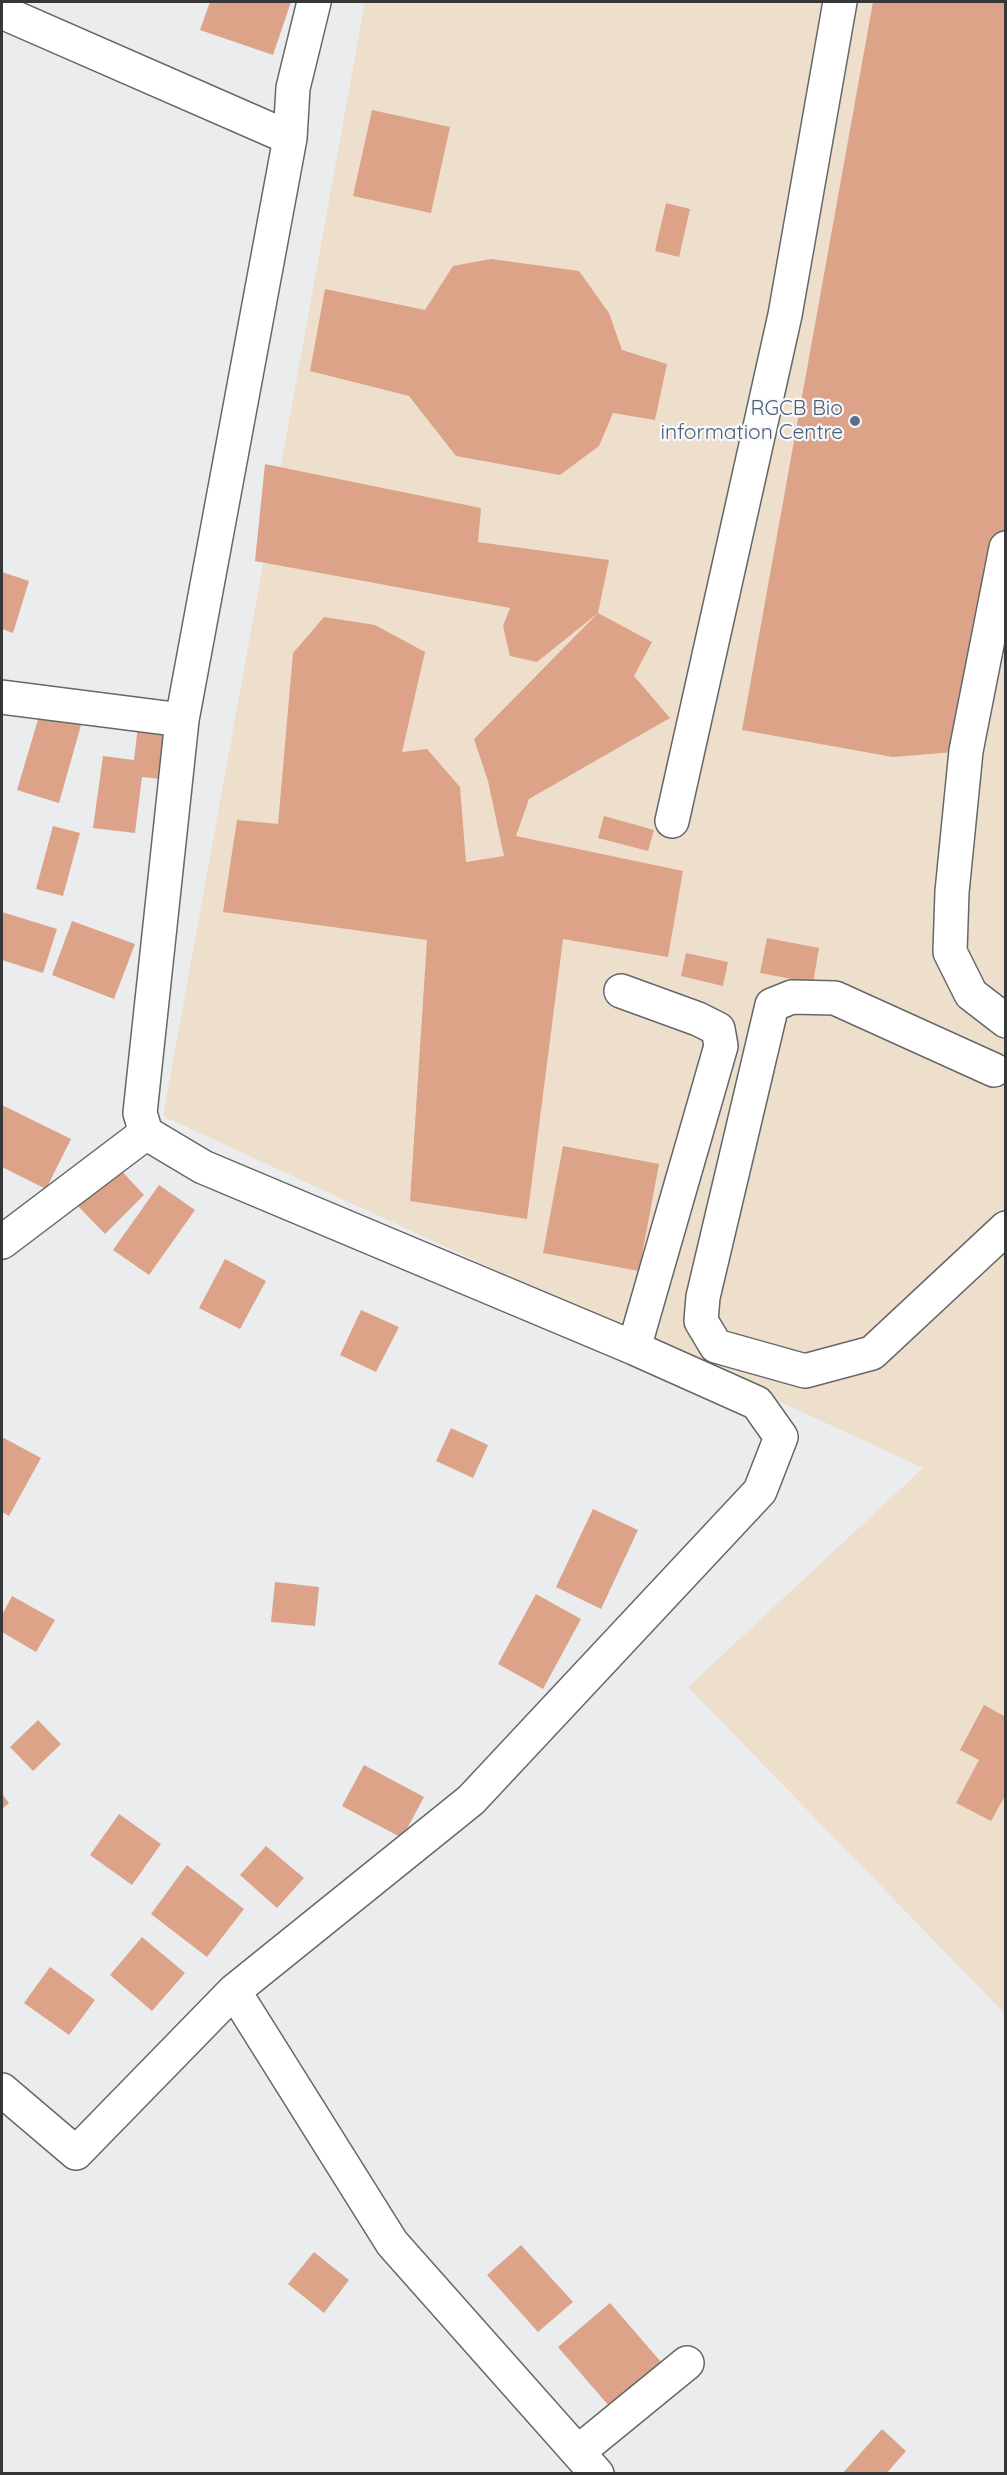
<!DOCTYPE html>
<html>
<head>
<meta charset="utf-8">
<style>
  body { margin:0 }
  #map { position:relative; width:1007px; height:2475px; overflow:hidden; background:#eaecee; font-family:Quicksand,sans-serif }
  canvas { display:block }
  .frame { position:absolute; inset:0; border:3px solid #363738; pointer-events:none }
</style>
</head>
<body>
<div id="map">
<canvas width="1007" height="2475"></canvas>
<div class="frame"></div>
</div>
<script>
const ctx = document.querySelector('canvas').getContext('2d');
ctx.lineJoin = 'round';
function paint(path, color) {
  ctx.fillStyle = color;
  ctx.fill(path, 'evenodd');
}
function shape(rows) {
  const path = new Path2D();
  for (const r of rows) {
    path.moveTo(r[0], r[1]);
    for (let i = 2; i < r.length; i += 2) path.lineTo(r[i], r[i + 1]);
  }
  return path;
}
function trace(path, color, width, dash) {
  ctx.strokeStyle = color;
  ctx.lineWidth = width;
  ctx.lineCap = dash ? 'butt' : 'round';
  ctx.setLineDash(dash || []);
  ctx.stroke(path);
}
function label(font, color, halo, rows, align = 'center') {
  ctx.font = font + ' Quicksand,sans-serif';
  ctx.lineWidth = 4.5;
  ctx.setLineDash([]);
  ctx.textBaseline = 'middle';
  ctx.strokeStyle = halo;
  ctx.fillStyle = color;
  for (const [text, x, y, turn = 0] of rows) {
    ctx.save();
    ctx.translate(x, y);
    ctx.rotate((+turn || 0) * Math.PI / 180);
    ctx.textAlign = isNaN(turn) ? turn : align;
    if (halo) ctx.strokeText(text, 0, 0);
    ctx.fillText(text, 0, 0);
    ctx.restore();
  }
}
const commercial = shape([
  [365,2,1005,2,1005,2014,688,1687,923,1468,163,1116]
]);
const building = shape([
  [210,2,291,2,273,55,200,30],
  [873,2,1006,2,1006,548,966,751,893,757,742,730],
  [372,110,450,127,431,213,353,196],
  [666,203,690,209,679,257,655,251],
  [491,259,579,271,609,313,622,350,667,364,655,420,613,413,599,446,560,475,456,456,409,396,310,371,325,289,425,310,453,266],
  [265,464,481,508,478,542,609,560,598,613,537,662,510,656,503,626,510,608,255,561],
  [2,572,29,581,13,633,2,629],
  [598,613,652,642,634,676,670,718,529,799,516,836,683,871,668,957,563,939,527,1219,410,1201,427,940,223,912,237,820,278,824,293,653,324,617,375,625,425,652,402,752,427,749,460,787,466,862,504,856,488,781,474,739],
  [40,713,81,725,59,803,17,790],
  [138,726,166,730,160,779,142,777,135,833,93,828,103,756,134,760],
  [604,816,654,830,648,851,598,838],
  [53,826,80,833,63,896,36,889],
  [2,912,57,929,43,973,2,960],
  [72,921,135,944,114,999,52,975],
  [767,938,819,948,813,983,760,973],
  [686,953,728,962,723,986,681,976],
  [2,1105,71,1139,46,1189,2,1167],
  [563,1146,659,1164,639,1271,543,1253],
  [117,1166,144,1195,105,1234,77,1205],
  [159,1185,195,1210,149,1275,113,1250],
  [225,1259,266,1281,240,1329,199,1308],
  [361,1310,399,1327,376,1372,340,1355],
  [451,1428,488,1445,473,1478,436,1461],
  [2,1437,41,1458,9,1516,2,1512],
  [593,1509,638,1530,601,1609,556,1587],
  [275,1582,319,1587,315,1626,271,1622],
  [536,1594,581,1619,543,1689,498,1664],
  [12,1596,55,1620,36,1652,2,1632,2,1615],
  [984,1705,1006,1717,1006,1794,991,1821,956,1803,979,1760,960,1750],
  [38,1720,61,1744,33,1771,10,1747],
  [364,1765,424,1797,402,1838,342,1806],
  [2,1794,9,1803,2,1809],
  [119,1814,161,1844,132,1885,90,1855],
  [266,1846,304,1878,277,1908,240,1875],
  [187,1865,244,1909,207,1957,151,1914],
  [142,1937,185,1973,152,2011,110,1975],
  [50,1967,95,2000,69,2035,24,2003],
  [521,2245,573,2302,538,2332,487,2275],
  [314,2252,349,2280,324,2313,288,2284],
  [610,2303,661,2362,609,2406,558,2347],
  [882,2429,906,2451,886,2474,842,2474]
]);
const minor = shape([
  [2,12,290,138],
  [1006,548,966,751,952,892,950,952,971,994,1006,1021],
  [2,697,182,720],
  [672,821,785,315,840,2],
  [621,991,698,1019,718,1029,721,1046,634,1348],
  [994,1070,835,998,792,997,772,1005,703,1297,701,1321,716,1346,805,1371,872,1353,1006,1228],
  [2,1242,146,1133],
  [234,1991,392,2243,597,2474],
  [2,2090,76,2153,234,1991,471,1800,760,1491,781,1437,757,1403,634,1348,203,1167,146,1133,140,1113,182,720,290,138,293,88,314,2],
  [578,2452,687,2363]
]);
const markers = [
  [855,421,6,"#5c6f8a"]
];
const serviceNames = [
  ["RGCB Bio",843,409],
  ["information Centre",843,433]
];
paint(commercial, '#eedfcd');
paint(building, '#dca389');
trace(minor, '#656768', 36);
trace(minor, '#fff', 33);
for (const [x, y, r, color] of markers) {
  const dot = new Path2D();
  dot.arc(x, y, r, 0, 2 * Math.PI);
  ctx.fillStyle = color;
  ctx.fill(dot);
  trace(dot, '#f7f9fb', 2);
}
label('21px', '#4e5e75', '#f7f9fb', serviceNames, 'right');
</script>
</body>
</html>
